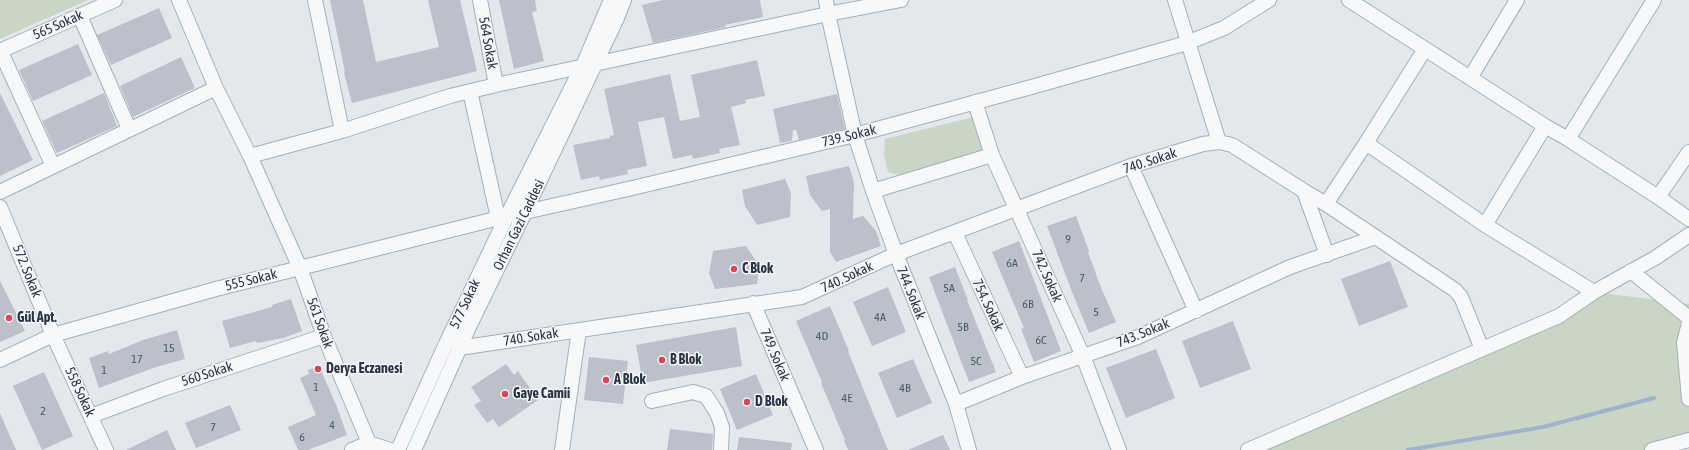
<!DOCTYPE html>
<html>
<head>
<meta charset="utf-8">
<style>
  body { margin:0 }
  canvas { display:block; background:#e4e7ec }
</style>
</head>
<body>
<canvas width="1689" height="450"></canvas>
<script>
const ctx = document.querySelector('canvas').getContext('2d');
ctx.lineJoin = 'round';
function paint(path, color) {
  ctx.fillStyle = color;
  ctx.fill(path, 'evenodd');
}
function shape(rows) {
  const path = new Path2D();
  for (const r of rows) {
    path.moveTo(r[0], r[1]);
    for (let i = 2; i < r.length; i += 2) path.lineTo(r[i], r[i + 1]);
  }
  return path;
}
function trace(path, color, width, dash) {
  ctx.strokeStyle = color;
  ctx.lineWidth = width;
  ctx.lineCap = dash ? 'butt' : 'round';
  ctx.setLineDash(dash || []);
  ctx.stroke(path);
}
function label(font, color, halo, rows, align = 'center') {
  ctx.font = font + ' "Asap Condensed",sans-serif';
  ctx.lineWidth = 3;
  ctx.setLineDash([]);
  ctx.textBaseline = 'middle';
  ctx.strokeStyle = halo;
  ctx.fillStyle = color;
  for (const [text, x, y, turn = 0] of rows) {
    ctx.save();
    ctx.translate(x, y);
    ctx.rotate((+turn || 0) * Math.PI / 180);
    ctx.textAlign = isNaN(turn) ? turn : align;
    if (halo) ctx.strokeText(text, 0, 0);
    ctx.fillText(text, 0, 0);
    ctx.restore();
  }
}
const green = shape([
  [0,0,88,0,0,39],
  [974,117,988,152,901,176,888,172,884,155,885,139],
  [1594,292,1689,304,1689,440,1652,450,1248,450,1559,316]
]);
const stream = shape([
  [1408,450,1543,427,1654,398]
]);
const building = shape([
  [330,0,363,0,376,62,439,47,428,0,460,0,477,71,352,103,344,73,345,72],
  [499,0,535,0,537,11,532,12,544,61,514,69],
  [663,0,760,0,763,17,725,25,726,27,653,43,642,5],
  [159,8,172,38,111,65,97,35],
  [78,44,92,75,33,101,19,70],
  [181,57,195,88,133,117,120,86],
  [757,60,765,96,745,100,746,103,731,107,740,145,719,149,720,153,693,159,692,155,673,159,664,117,638,122,647,166,627,170,628,174,600,180,599,176,581,180,573,145,610,138,610,136,614,135,604,89,670,74,680,121,700,117,691,75],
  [0,93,33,160,0,176],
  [104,93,117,126,57,153,42,121],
  [837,94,845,129,799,140,796,130,793,130,792,141,780,143,773,109],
  [849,166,854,182,853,219,863,216,876,231,881,246,836,262,830,252,830,209,822,211,810,195,806,176],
  [785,179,791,193,790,217,757,225,745,206,742,190],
  [1076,216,1089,251,1088,252,1100,285,1116,322,1089,333,1072,292,1047,226],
  [1019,241,1061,351,1034,362,1021,329,1024,328,992,252],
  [746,246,759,265,757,284,715,289,709,273,713,251],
  [1390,261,1408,307,1359,326,1341,279],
  [955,267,968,300,967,300,996,372,969,382,929,277],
  [0,281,25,331,0,342],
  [888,287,906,332,872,346,853,302],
  [291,299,302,331,283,338,257,343,256,341,230,348,222,321,272,307,272,305],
  [830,306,849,351,848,351,888,450,848,450,844,441,845,440,821,383,822,382,796,321],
  [1233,321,1251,369,1200,388,1182,341],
  [736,327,742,366,643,383,636,345],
  [177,330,185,359,156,367,99,388,89,358,108,351,109,354,143,340],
  [1156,349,1175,398,1126,418,1106,368],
  [589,357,628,361,623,404,584,400],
  [913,359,932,403,897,418,878,373],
  [506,364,514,375,518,371,538,400,499,427,493,419,487,423,474,405,481,401,471,387],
  [319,366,337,407,347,435,308,450,298,450,288,427,316,415,300,378,309,374,308,370],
  [44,372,73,436,42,450,13,386],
  [756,374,773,415,737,430,720,389],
  [230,405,241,430,196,448,185,423],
  [0,413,16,450,0,450],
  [670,429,713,434,712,450,667,450],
  [167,430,176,450,126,450],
  [943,435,950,450,908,450],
  [739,437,792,443,791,450,737,450]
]);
const minor = shape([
  [179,0,216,88,250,156,300,268,324,336,369,443],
  [315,0,342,131],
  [480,0,496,85],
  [826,0,828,14,855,135,873,191,896,254,956,404,969,450],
  [1175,0,1219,142],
  [1349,0,1545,126],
  [80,16,129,129],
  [0,50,53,166],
  [0,51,115,0],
  [1470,78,1517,0],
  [470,91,498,218],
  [975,102,992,155,1083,356,1119,450],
  [1568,139,1658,197,1689,219],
  [1366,143,1425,49],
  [250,156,342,131,450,96,496,85,828,14,901,0],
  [1131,166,1196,311],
  [873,191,992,155],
  [0,192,216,88],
  [1658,197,1689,152],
  [1326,204,1455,290,1461,297,1482,349],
  [0,207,53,335,106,450],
  [1485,225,1545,126,1568,139,1654,0],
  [955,233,1022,377],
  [1327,255,1304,191,1326,204,1366,143,1485,225,1594,292],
  [1631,271,1689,318],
  [753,303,816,450],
  [1689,323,1684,343,1689,399],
  [459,348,802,297,896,254,1131,166,1203,144,1219,142,1232,145,1304,191],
  [0,360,53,335,216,289,507,216,628,189,855,135,1035,86,1187,43,1224,28,1269,0],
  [652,401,693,392,706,396,717,413,722,427,721,450],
  [956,404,1022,377,1138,337,1290,267,1376,237],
  [91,416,163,389,324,336],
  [352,450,369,443,390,450],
  [398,450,444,348,505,220,584,63,611,0],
  [414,450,469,327,524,214,617,18,624,0],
  [562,450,579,330],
  [1248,450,1559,316,1594,292,1655,258,1689,235],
  [1652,450,1689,440]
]);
const markers = [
  [734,269,4,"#d1495b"],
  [9,318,4,"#d1495b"],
  [662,360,4,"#d1495b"],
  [318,369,4,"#d1495b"],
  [606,380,4,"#d1495b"],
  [505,394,4,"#d1495b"],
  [747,402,4,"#d1495b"]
];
const numberNames = [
  ["9",1068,239],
  ["6A",1012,263],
  ["7",1082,278],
  ["5A",949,288],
  ["6B",1028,304],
  ["5",1096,312],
  ["4A",880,317],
  ["5B",963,327],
  ["4D",822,336],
  ["6C",1041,340],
  ["15",169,348],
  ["17",137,359],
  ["5C",976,361],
  ["1",104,370],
  ["1",316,387],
  ["4B",905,388],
  ["4E",847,398],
  ["2",43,411],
  ["4",332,425],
  ["7",213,427],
  ["6",302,437]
];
const streetNames = [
  ["565 Sokak",58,25,-24],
  ["564 Sokak",488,43,80],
  ["739. Sokak",849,136,-14],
  ["740. Sokak",1150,161,-18],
  ["Orhan Gazi Caddesi",519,225,-64],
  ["572. Sokak",27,271,68],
  ["742. Sokak",1047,276,66],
  ["740. Sokak",847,277,-25],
  ["555 Sokak",251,280,-14],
  ["744. Sokak",911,293,68],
  ["577 Sokak",465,304,-65],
  ["754. Sokak",988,305,65],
  ["561 Sokak",320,323,70],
  ["743. Sokak",1143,333,-22],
  ["740. Sokak",531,337,-9],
  ["749. Sokak",775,355,67],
  ["560 Sokak",207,374,-18],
  ["558 Sokak",80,392,65]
];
const poiNames = [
  ["C Blok",742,269],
  ["Gül Apt.",17,318],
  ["B Blok",670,360],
  ["Derya Eczanesi",326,369],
  ["A Blok",614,380],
  ["Gaye Camii",513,394],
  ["D Blok",755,402]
];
paint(green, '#c9d6c5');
trace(stream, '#9fb4cc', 4);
paint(building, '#bbc0ca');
trace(minor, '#a9aeb7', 16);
trace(minor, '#f7f8fa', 14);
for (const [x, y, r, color] of markers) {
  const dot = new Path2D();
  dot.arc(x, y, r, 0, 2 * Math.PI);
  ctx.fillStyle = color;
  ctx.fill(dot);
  trace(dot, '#f4f6f9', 1.5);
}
label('12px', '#4f5766', null, numberNames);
label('14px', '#2b3445', '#f4f6f9', streetNames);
label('bold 14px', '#2b3445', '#f4f6f9', poiNames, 'left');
</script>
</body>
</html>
